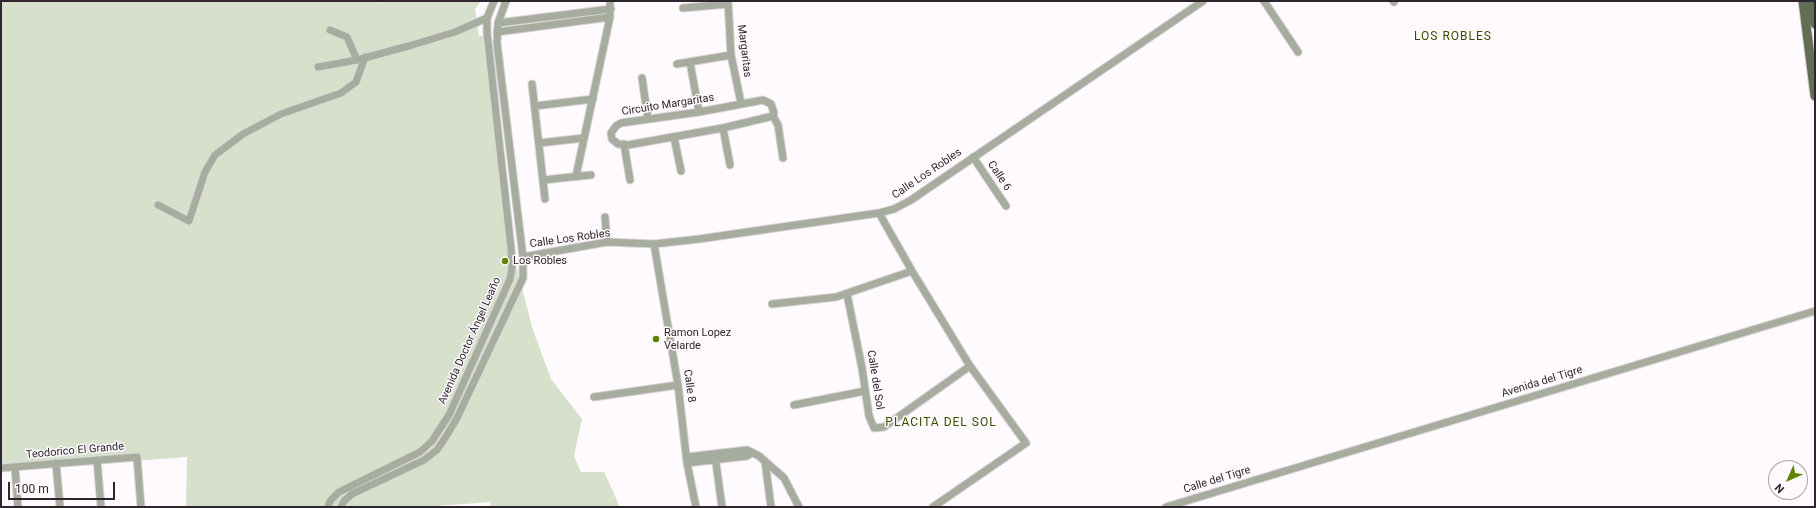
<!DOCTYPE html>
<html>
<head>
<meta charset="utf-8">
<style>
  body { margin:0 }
  #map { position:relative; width:1816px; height:508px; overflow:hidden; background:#fefafe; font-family:Roboto,sans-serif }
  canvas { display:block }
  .frame { position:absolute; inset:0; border:2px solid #2e262d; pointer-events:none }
  .north { position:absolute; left:1768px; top:460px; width:40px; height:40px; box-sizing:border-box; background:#fefafe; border:1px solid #aba5aa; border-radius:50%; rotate:225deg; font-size:11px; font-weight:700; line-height:16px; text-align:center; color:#2e262d }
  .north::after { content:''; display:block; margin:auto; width:14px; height:18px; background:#618400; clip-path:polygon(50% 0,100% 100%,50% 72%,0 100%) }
  .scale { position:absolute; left:8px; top:482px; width:107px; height:18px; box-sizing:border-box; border:2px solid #2e262d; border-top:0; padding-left:5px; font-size:12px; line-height:14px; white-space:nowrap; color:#2e262d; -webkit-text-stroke:3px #fefafe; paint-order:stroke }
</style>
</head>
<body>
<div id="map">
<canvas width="1816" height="508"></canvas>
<div class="frame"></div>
<div class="north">N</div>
<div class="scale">100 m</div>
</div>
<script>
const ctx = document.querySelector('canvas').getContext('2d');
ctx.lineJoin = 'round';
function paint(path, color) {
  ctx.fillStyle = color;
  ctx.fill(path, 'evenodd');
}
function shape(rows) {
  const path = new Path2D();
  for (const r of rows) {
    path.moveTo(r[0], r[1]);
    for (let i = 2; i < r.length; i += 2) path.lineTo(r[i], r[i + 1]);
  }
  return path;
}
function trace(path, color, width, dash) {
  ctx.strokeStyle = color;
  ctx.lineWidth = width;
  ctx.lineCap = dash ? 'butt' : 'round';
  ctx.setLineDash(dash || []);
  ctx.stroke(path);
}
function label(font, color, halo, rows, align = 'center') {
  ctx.font = font + ' Roboto,sans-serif';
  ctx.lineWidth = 3;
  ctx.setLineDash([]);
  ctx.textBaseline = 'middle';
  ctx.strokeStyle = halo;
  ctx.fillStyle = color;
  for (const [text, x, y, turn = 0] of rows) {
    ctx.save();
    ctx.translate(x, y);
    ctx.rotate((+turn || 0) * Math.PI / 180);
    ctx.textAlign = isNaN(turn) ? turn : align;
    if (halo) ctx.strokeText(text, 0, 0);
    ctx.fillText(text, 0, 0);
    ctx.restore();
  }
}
const green = shape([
  [1,1,383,1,380,3,385,1,481,1,475,9,479,36,483,36,495,137,513,254,533,330,551,379,582,419,574,456,581,472,604,472,620,507,491,507,490,502,424,507,186,507,187,457,1,471]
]);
const minor = shape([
  [728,1,731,55,741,103],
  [1264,1,1298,52],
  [1393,1,1394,2],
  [683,8,728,4],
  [498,23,611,9],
  [330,30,347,37,357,60],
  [497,32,610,17],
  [690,62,699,112],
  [677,64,731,55],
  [318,67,357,60,412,45,455,32,487,18],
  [642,78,648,119],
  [532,84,545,199],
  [535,106,593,99],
  [773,116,723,128,628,145,618,144,612,139,611,133,616,126,621,123,699,112,763,100,771,104,774,113,773,116,778,125,783,158],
  [723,128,730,165],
  [674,137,681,171],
  [539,143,584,138],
  [624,144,630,180],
  [973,157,1006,206],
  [576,176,610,17,610,1],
  [543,180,591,175],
  [158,205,189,221,205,172,215,155,243,134,281,114,341,93,356,82,365,57],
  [879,213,912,271,970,366,1026,443,933,507],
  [605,217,607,242],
  [654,244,678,385,687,463,696,507],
  [523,257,607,242,654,244,699,239,879,213,894,209,911,200,1203,1],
  [847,294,862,368,869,416,874,428,884,427,970,366],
  [772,304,836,297,912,271],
  [594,397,678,385],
  [794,405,865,391],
  [715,456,722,507],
  [687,457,747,450,759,456,784,478,799,507],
  [97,460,101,507],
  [765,461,771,507],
  [56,463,60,507],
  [687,463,747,456,752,453],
  [15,467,18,507],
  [1,468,137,457,141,507],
  [328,507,330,501,339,492,420,452,432,441,449,415,510,279,512,267,511,248,487,33,487,18,494,1],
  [341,507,344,501,352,494,424,460,437,450,447,435,457,418,523,278,523,257,497,43,498,23,506,1],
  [1166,507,1815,311]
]);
const major = shape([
  [1803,1,1815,96],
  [1812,1,1815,24]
]);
const markers = [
  [505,261,4,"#618400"],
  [656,339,4,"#618400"]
];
const streetNames = [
  ["Margaritas",744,51,83],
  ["Circuito Margaritas",668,105,-9],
  ["Calle Los Robles",927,174,-34],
  ["Calle 6",999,176,56],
  ["Calle Los Robles",570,239,-8],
  ["Avenida Doctor Ángel Leaño",470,341,-66],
  ["Calle del Sol",875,380,81],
  ["Avenida del Tigre",1542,382,-17],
  ["Calle 8",689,386,82],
  ["Teodorico El Grande",75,451,-5],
  ["Calle del Tigre",1217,480,-17]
];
const poiNames = [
  ["Los Robles",513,261],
  ["Ramon Lopez",664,333],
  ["Velarde",664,346]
];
const neighbourhoodNames = [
  ["LOS ROBLES",1453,37],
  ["PLACITA DEL SOL",941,423]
];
paint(green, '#d7e0cb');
trace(minor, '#d9d4d8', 9);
trace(major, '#d9d4d8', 11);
trace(minor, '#a7ad9e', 7);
trace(major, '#626d53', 9);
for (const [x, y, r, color] of markers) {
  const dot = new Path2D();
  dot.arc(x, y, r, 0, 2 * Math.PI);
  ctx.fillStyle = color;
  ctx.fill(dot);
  trace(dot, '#fefafe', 1.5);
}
label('11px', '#2e262d', '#fefafe', streetNames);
label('11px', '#2e262d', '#fefafe', poiNames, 'left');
ctx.letterSpacing = '1px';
label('12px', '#384e00', '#fefafe', neighbourhoodNames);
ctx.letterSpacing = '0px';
</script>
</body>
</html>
